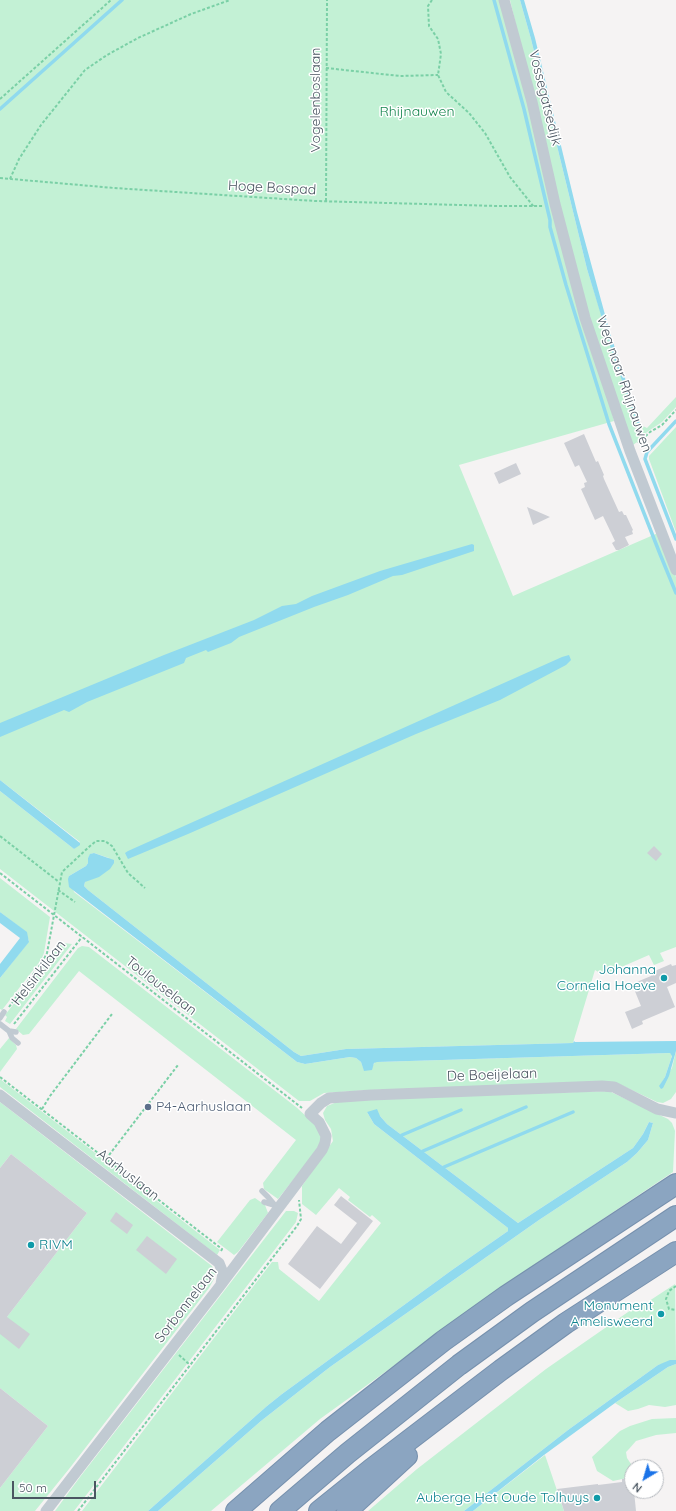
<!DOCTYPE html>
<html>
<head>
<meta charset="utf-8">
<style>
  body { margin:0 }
  #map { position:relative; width:676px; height:1511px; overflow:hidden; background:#f5f3f3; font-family:Quicksand,sans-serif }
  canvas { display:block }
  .north { position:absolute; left:624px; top:1459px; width:40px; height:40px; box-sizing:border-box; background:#fff; border:1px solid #b7bbc0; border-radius:50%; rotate:218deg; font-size:11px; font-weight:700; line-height:16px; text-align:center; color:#4a5661 }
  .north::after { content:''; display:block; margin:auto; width:14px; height:18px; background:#1a73e8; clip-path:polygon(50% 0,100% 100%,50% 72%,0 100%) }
  .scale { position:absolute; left:12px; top:1481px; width:84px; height:18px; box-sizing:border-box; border:2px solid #4a5661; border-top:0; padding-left:5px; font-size:12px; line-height:14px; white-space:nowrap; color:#4a5661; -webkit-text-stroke:3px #fff; paint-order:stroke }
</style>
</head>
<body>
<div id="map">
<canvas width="676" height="1511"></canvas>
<div class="north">N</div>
<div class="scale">50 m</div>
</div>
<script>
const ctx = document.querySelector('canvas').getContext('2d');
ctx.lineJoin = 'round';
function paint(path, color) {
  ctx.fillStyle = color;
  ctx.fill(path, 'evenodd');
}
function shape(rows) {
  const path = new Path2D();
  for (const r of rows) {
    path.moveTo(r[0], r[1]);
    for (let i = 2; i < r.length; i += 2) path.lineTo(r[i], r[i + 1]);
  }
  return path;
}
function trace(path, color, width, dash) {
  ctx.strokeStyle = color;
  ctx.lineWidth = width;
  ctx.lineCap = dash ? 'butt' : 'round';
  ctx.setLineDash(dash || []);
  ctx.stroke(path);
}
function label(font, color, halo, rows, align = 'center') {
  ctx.font = font + ' Quicksand,sans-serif';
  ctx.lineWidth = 3;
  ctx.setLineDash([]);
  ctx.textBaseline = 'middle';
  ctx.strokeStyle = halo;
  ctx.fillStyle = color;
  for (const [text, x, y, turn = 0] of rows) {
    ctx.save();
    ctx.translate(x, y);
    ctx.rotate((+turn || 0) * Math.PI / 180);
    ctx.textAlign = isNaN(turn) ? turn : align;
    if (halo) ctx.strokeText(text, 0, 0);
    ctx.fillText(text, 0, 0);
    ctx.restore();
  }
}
const green = shape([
  [0,0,503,0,614,421,459,465,513,596,658,533,676,577,676,947,660,953,664,961,654,965,649,955,603,975,595,970,573,1043,346,1049,301,1056,294,1052,88,890,84,886,85,882,109,858,94,853,91,854,88,858,88,863,86,866,69,876,74,892,297,1062,305,1064,350,1057,356,1058,361,1062,364,1070,372,1067,375,1062,377,1062,670,1053,672,1055,670,1062,665,1077,659,1087,672,1068,676,1051,676,1092,671,1099,663,1103,657,1102,617,1083,370,1090,324,1093,310,1101,299,1101,0,869,0,791,74,849,80,842,0,780],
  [510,0,520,0,531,39,587,269,602,317,637,423,647,428,676,397,676,407,662,422,647,432,640,440,633,445,603,368,548,161],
  [676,427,676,532,649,459,649,456],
  [0,878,50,917,44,953,41,960,2,1010,0,1009,0,978,29,941,26,932,0,912],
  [63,943,72,944,10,1024,5,1021,7,1017,5,1015,44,965,54,949,58,945],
  [82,946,89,947,296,1107,318,1127,322,1141,309,1160,278,1199,264,1189,263,1183,296,1140,79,971,29,1034,23,1035,16,1029,78,948],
  [9,1038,16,1045,17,1049,0,1072,0,1049],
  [0,1079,220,1250,217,1255,0,1087],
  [609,1091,668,1119,672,1123,675,1131,673,1172,567,1243,399,1362,320,1419,211,1511,158,1511,261,1421,330,1367,539,1220,627,1162,637,1153,648,1140,653,1123,649,1122,643,1134,633,1148,518,1223,387,1124,380,1116,367,1112,374,1124,508,1228,508,1231,452,1270,282,1394,267,1406,148,1511,82,1511,272,1262,278,1262,279,1269,319,1301,381,1223,372,1215,370,1217,348,1200,350,1197,339,1188,316,1215,302,1204,302,1186,333,1141,331,1129,325,1120,323,1113,327,1106,337,1102,356,1099],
  [0,1102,212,1266,215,1272,214,1279,209,1288,69,1469,35,1511,0,1511,0,1488,48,1426,0,1388,0,1326,87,1213,11,1154,0,1168],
  [255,1198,265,1205,268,1213,238,1252,234,1255,217,1242,250,1200],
  [286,1211,294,1211,298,1213,296,1222,74,1511,55,1511,80,1477],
  [675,1284,676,1360,658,1365,568,1430,464,1511,368,1511,417,1469,546,1369,641,1303,643,1305],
  [676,1364,676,1405,665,1407,649,1405,638,1409,628,1411,615,1403,668,1367],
  [676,1418,676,1433,656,1435,636,1441,629,1449,626,1452,627,1458,633,1467,632,1467,632,1474,627,1478,613,1481,597,1471,592,1457,620,1431,630,1426,652,1419],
  [545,1455,564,1511,473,1511]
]);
const water = shape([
  [520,0,524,0,535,38,577,212,610,333,640,423,637,423,613,355,587,269,531,39],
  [472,544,474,545,474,551,402,575,393,576,348,595,314,607,239,637,231,643,208,652,206,650,186,658,184,663,87,702,69,712,64,710,0,737,0,723,164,655,254,620,282,606,296,604,312,596,380,571],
  [569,655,571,660,566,665,500,700,416,734,188,834,128,859,125,853,128,851,562,657],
  [0,780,80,843,80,845,74,849,0,791],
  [94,853,114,860,114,863,110,869,99,877,85,882,84,886,88,890,294,1052,301,1056,346,1049,573,1043,574,1041,575,1042,676,1041,676,1051,669,1076,663,1088,661,1089,659,1086,665,1077,672,1056,670,1053,377,1062,374,1063,372,1070,364,1071,361,1062,356,1058,350,1057,305,1064,297,1062,69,887,68,879,69,876,86,866,88,863,88,858,90,854],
  [0,912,27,932,29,942,0,978,0,964,20,938,0,923],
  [377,1109,380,1116,387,1124,518,1223,633,1148,643,1134,649,1122,653,1123,648,1140,637,1153,627,1162,539,1220,330,1367,261,1421,158,1511,148,1511,267,1406,282,1394,452,1270,508,1231,508,1228,374,1124,367,1112],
  [670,1360,676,1360,676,1364,668,1367,615,1403,544,1455,473,1511,464,1511,568,1430,658,1365]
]);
const stream = shape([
  [494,0,524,109,550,220,550,227,566,285,609,424,660,554,676,593],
  [0,109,122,0],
  [676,421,647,452,645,459,676,539],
  [402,1135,461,1110],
  [423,1151,526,1107],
  [444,1167,573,1112]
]);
const building = shape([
  [584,434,596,462,598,461,604,475,603,476,604,479,619,512,622,511,624,515,626,515,633,530,632,531,633,534,625,537,629,545,619,550,616,550,612,543,615,541,603,516,595,520,581,489,585,487,584,483,587,482,579,465,575,467,564,443],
  [516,463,521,474,499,484,494,473],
  [527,507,550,517,533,525],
  [654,846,662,854,656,861,647,853],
  [671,964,672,966,676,965,676,983,667,987,675,1007,642,1021,643,1024,632,1029,625,1012,641,1006,632,984,651,976,650,973],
  [11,1154,87,1213,7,1317,30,1334,19,1349,0,1334,0,1168],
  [341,1196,373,1221,320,1289,288,1264,317,1226,341,1244,357,1223,334,1205],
  [116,1212,133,1225,127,1234,110,1221],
  [147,1236,177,1259,166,1274,136,1250],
  [0,1388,48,1426,0,1488],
  [632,1478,632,1491,634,1491,636,1511,564,1511,557,1489,598,1484,598,1485,622,1482,622,1479]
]);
const path = shape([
  [432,0,428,6,429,26,438,39,441,54,438,75,446,92,469,113,485,133,510,177,534,207],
  [326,68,400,76,438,75],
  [0,99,111,0],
  [0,178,114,188,315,201,497,206,544,206],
  [10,179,19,159,41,125,85,70,107,55,138,38,191,14,230,0],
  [326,201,327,0],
  [638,443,650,432,662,425,676,410],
  [0,836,59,882],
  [0,873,302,1108],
  [58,890,75,902],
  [9,1007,43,961,47,953,62,872,90,846,96,841,105,841,112,846,128,873,145,888],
  [14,1024,82,937],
  [0,1077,222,1249,221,1251],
  [42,1109,50,1096,112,1014],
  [106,1159,178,1065],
  [676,1286,669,1291,666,1299,669,1309,676,1310],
  [179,1355,190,1365],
  [78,1511,297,1226,301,1219,299,1200]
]);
const lane = shape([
  [0,1018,4,1012],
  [0,1024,9,1031,16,1032],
  [9,1031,12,1038,18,1043],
  [262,1191,268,1197,278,1209],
  [264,1202,274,1205]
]);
const street = shape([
  [504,0,532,102,555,204,585,318,630,451,676,570],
  [0,1095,219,1263,223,1273,221,1284],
  [46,1511,220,1286,322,1150,325,1143,326,1136,319,1122,310,1114,321,1103,329,1098,371,1095,602,1086,614,1087,657,1109,676,1113]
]);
const highway = shape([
  [236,1511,328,1431,443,1341,506,1296,676,1184],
  [280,1511,348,1453,459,1365,532,1312,676,1216],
  [319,1511,370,1470,501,1370,566,1323,676,1252],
  [347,1511,407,1456]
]);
const markers = [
  [664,978,4,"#0f9aa8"],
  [148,1107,4,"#5c6f8a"],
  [31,1245,4,"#0f9aa8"],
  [661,1314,4,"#0f9aa8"],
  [597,1498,4,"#0f9aa8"]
];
const streetNames = [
  ["Vossegatsedijk",545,98,76],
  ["Vogelenboslaan",316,100,-90],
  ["Hoge Bospad",272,188,3],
  ["Weg naar Rhijnauwen",624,384,71],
  ["Helsinkilaan",39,973,-52],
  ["Toulouselaan",161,986,38],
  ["De Boeijelaan",492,1075,-2],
  ["Aarhuslaan",128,1175,38],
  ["Sorbonnelaan",186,1305,-52]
];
const parkNames = [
  ["Rhijnauwen",417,112]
];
const cultureNames = [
  ["Johanna",656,970],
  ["Cornelia Hoeve",656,986],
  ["RIVM",39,1245,"left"],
  ["Monument",653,1306],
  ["Amelisweerd",653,1322],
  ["Auberge Het Oude Tolhuys",589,1498]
];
const serviceNames = [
  ["P4-Aarhuslaan",156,1107]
];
paint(green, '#c3f1d5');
paint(water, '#90daee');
trace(stream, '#90daee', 3.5);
paint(building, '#cdcfd5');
trace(highway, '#7690ad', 22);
trace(path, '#7ad0a6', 2, [3, 2]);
trace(lane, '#c1cad2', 5.5);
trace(street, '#c1cad2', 11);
trace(highway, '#8ba5c1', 20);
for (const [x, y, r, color] of markers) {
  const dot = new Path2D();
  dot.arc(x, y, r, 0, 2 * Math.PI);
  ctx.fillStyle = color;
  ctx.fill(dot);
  trace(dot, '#fff', 1.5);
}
label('14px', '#4a5661', '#fff', streetNames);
label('14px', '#17864f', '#fff', parkNames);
label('14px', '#0d838f', '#fff', cultureNames, 'right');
label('14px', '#4e5e75', '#fff', serviceNames, 'left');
</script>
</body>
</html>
